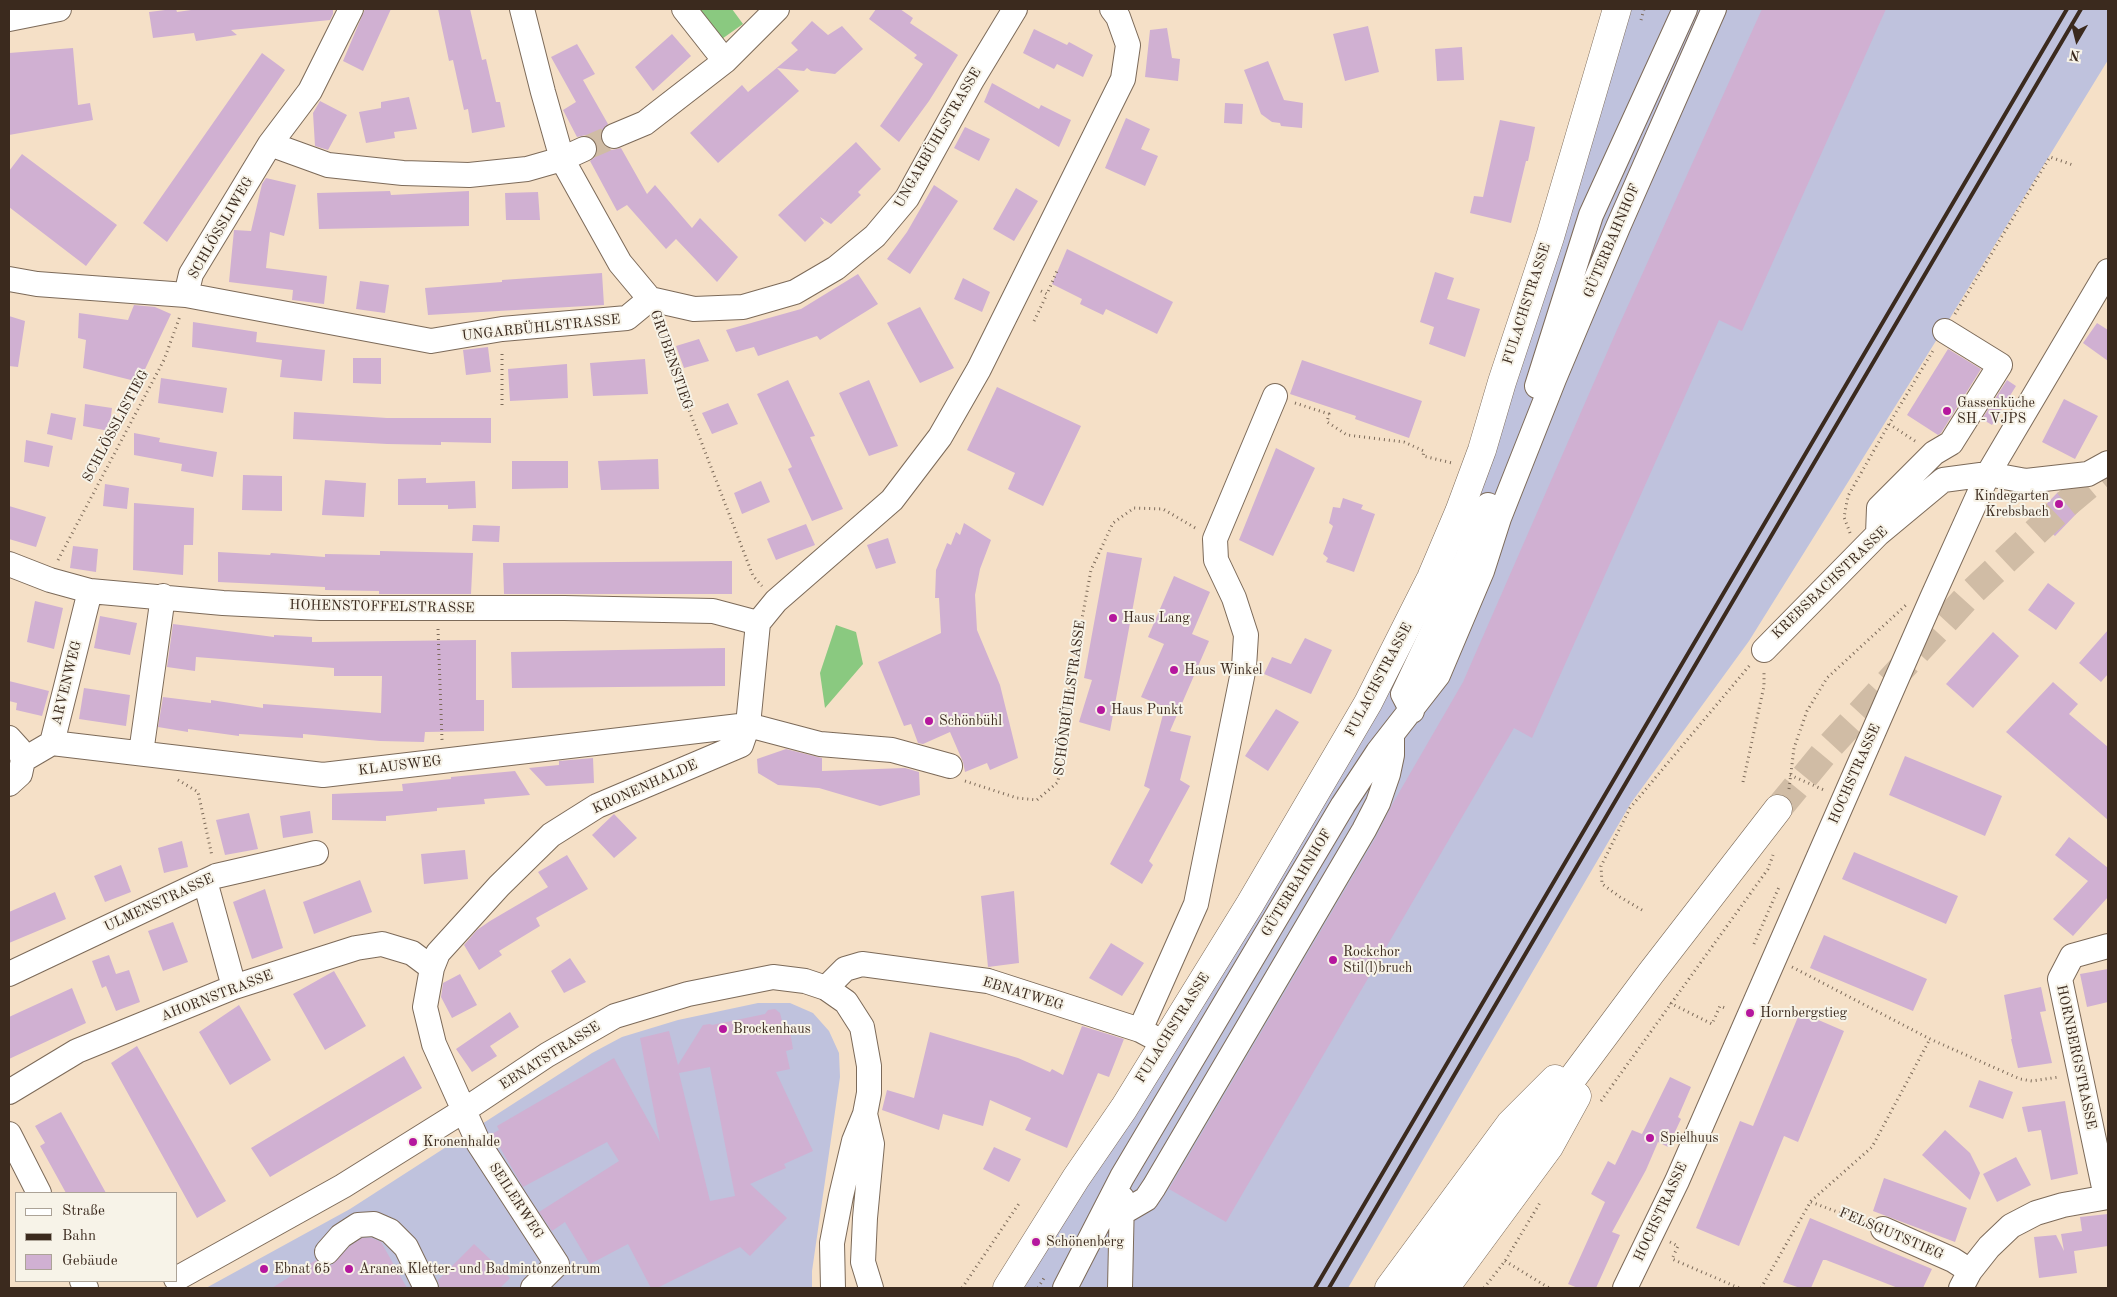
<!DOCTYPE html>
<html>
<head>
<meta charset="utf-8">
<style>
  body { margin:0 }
  #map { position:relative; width:2117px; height:1297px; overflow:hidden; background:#f5e0c7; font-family:"Old Standard TT",serif }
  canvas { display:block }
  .frame { position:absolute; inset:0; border:10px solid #3b2a1e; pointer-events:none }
  .legend { position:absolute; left:15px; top:1192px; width:162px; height:90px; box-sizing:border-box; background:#f7f3e8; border:1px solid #aca397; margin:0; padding:6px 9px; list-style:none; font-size:15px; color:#3b2a1e }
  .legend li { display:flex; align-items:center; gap:10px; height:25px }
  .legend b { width:25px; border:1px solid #aca397 }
  .north { position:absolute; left:2052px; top:15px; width:50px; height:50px; -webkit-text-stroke:4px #f7f3e8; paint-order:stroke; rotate:188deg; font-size:14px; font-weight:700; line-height:20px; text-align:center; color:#3b2a1e }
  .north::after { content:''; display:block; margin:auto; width:18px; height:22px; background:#3b2a1e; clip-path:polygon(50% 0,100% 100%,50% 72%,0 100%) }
</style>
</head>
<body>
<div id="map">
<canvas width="2117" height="1297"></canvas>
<div class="frame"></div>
<ul class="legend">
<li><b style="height:6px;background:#fff"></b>Straße</li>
<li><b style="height:6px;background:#3b2a1e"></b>Bahn</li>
<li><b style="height:14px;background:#d0b0d2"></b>Gebäude</li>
</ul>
<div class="north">N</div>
</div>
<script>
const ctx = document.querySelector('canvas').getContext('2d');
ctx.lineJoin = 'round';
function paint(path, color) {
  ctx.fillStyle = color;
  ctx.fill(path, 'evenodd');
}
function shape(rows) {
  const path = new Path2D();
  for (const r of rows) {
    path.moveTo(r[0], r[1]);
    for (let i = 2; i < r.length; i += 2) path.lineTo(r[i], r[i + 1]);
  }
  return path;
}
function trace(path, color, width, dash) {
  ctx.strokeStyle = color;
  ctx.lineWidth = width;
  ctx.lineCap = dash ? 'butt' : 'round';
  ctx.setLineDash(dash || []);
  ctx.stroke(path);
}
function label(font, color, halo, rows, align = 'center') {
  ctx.font = font + ' "Old Standard TT",serif';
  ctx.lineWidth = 4;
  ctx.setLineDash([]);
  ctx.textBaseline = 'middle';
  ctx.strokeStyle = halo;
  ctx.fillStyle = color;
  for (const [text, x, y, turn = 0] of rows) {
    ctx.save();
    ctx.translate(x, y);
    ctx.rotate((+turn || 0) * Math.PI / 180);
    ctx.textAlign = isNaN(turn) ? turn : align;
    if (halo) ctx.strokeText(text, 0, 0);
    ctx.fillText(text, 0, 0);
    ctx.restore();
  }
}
const industrial = shape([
  [1617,9,2108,9,2108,60,1939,336,1749,641,1631,803,1348,1288,1007,1288,1431,578],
  [758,1003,790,1003,813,1013,829,1031,839,1053,840,1077,812,1271,812,1288,206,1288,350,1209,592,1053,622,1037,678,1020]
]);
const green = shape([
  [695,9,732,9,743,24,719,41],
  [836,625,856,632,863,664,825,708,820,673]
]);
const building = shape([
  [173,9,176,9,177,12,198,9,333,9,333,14,330,20,231,30,237,35,196,41,194,33,153,38,149,12],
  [365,9,391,9,363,71,343,61],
  [438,9,470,9,482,60,486,59,496,102,500,102,505,127,472,133,468,109,464,110,453,60,449,61],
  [876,9,900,9,913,18,910,23,958,55,929,101,899,142,880,126,923,64,914,58,917,55,869,19],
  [1762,9,1886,9,1742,331,1719,320,1532,738,1514,728,1226,1222,1169,1189,1376,837,1393,803,1463,682,1616,332],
  [812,21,828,35,842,26,863,49,835,74,811,71,807,68,804,71,777,68,799,91,718,163,690,133,742,85,748,92,798,50,791,43],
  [1368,26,1379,72,1345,81,1333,34],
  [1167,28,1172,58,1180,59,1178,81,1145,77,1150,30],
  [1034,29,1067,45,1069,42,1093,55,1083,77,1057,64,1054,69,1023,53],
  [672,34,691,56,653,91,635,67],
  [577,44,595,74,583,80,608,124,600,134,602,142,605,147,612,150,621,148,647,194,655,185,692,228,700,218,738,257,717,282,676,239,666,249,627,205,617,211,590,161,595,157,598,151,596,143,592,138,586,135,577,137,563,110,576,102,551,57],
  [1462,47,1464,80,1437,81,1435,49],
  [73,48,78,105,90,103,93,120,9,135,9,53],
  [262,53,285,70,167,242,143,223],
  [1268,61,1284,100,1303,103,1302,128,1281,126,1280,123,1272,122,1261,114,1244,70],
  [992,83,1039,109,1041,105,1071,120,1059,147,984,102],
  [409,97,417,129,394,132,395,138,366,143,359,112,381,108,381,102],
  [320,101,347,115,328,150,315,146,313,113],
  [1225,103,1243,104,1242,124,1224,123],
  [1126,118,1150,129,1141,149,1158,156,1145,186,1105,168],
  [1500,120,1535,127,1528,161,1526,161,1511,223,1470,213,1474,196,1483,197],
  [965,127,990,139,979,161,954,148],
  [856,142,881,169,858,192,861,195,831,224,820,217,824,223,805,242,778,215],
  [22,154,117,225,86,266,9,207,9,171],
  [266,178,296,185,284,236,270,232,266,268,327,276,324,304,292,300,293,290,229,282,234,230,251,231,262,184],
  [934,185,958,201,910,274,887,259,907,232],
  [1016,188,1038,201,1014,241,993,229],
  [390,191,391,195,469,191,469,226,319,229,317,193],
  [538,192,540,220,506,220,505,193],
  [1067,249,1173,302,1157,334,1106,309,1103,315,1080,304,1082,299,1052,284],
  [1435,272,1454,278,1447,299,1480,309,1465,357,1429,344,1434,327,1420,322],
  [602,273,604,305,428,315,425,288,502,282,502,280],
  [858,274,878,304,820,340,817,336,758,356,754,347,736,352,726,330,801,309],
  [963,278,990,292,982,312,954,299],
  [360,281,389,285,385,313,356,309],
  [134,305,155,307,171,314,139,382,83,368,86,340,78,338,79,313,128,320],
  [920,307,954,368,920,383,887,323],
  [9,316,25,321,18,367,9,366],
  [193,322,257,332,256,342,325,350,322,381,280,377,282,360,192,347],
  [2097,323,2108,330,2108,361,2083,343],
  [699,339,709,361,684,368,676,346],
  [488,347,491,372,466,375,463,350],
  [1948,349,1981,369,1941,433,1938,435,1907,415],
  [353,358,381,358,381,384,353,383],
  [645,359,648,394,593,396,590,363],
  [1302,360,1422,401,1409,438,1355,419,1356,416,1290,394],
  [567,364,568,398,510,401,508,369],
  [161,378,227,388,223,413,158,403],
  [788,380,815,436,810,437,843,509,812,521,788,469,792,467,757,394],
  [869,380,898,446,869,456,839,393],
  [2007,380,2016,386,1992,425,1982,419],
  [997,387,1081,426,1043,506,1008,489,1015,473,967,450],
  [2064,399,2098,416,2075,459,2042,442],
  [728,403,738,424,712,434,702,413],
  [85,404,112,408,109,431,83,426],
  [294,412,387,418,491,418,491,443,441,442,441,445,387,444,293,439],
  [51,413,76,418,72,440,47,434],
  [134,433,160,438,159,442,217,452,213,477,181,471,182,464,134,455],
  [26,440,53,446,49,467,24,462],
  [1276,448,1315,468,1273,556,1239,540],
  [658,459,659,489,601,490,598,461],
  [512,461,568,461,568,488,512,489],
  [243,475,282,476,282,511,242,510],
  [426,478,426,483,475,481,476,508,448,509,448,505,398,505,398,479],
  [325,480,366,483,364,517,322,515],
  [761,481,770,502,742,514,734,493],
  [105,484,129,488,127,509,103,506],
  [2058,492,2079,511,2055,536,2034,517],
  [1343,498,1363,505,1361,509,1375,514,1354,572,1326,562,1328,558,1323,554,1333,526,1329,523,1333,507,1340,508],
  [134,503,194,508,193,545,184,545,183,575,133,570],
  [9,506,46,517,36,547,9,539],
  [964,523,991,540,980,569,975,595,977,630,1000,685,1018,758,990,770,987,763,965,772,963,762,950,732,923,744,918,743,911,724,904,726,878,662,941,633,939,598,935,598,936,570,947,543,951,545,956,532,960,535],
  [806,524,815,545,776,560,767,539],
  [473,525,500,526,499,542,472,541],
  [888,538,896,563,876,569,867,545],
  [73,546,98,549,96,572,70,568],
  [380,551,473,553,471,594,379,594,379,591,325,590,325,587,218,582,218,552,270,555,271,553,325,557,325,554,380,555],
  [1107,552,1142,558,1110,731,1079,722,1092,680,1084,678],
  [732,561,732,594,504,594,503,563],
  [1174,576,1210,592,1192,634,1209,641,1170,731,1191,736,1180,780,1190,786,1149,861,1153,865,1142,884,1110,864,1150,789,1144,786,1165,707,1141,697,1164,644,1148,637],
  [2048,583,2075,603,2056,630,2028,610],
  [35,601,63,608,54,649,27,642],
  [100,616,137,623,130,655,94,648],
  [173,624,274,637,274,635,312,637,312,642,476,640,476,700,484,700,484,731,425,732,424,742,380,741,303,734,303,738,239,734,239,736,188,729,188,732,158,727,163,697,211,703,211,700,263,708,263,704,381,713,382,676,334,676,334,668,196,657,195,671,167,667],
  [2108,630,2108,674,2101,682,2079,663],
  [1993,632,2019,656,1973,708,1946,684],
  [1305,638,1332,650,1311,694,1264,674,1272,657,1291,664],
  [725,648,725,686,512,688,511,652],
  [9,681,49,691,42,716,16,710,17,703,9,701],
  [2053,682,2078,704,2069,714,2108,747,2108,820,2006,732],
  [84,688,130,695,126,726,79,719],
  [1276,709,1299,722,1268,771,1245,756],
  [786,749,822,758,822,771,905,768,919,772,920,795,880,806,819,788,778,785,758,773,757,759],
  [1905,756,2002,796,1985,836,1889,795],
  [593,758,594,783,546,786,529,768,559,765,559,761],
  [515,771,530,795,484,799,485,804,437,808,437,811,386,816,386,821,332,820,332,794,403,791,402,784,451,779,451,777],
  [310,811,313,833,283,838,280,816],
  [249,813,258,849,225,855,216,820],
  [614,814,637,838,614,858,592,835],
  [2069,837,2108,868,2108,897,2073,936,2053,919,2088,881,2055,855],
  [182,841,188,867,164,873,158,848],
  [465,850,468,879,424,884,421,854],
  [1854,852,1958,896,1946,924,1842,879],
  [567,855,588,889,536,918,540,926,499,951,502,955,479,970,464,945,477,930,490,921,548,887,538,872],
  [121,865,131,892,105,902,94,876],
  [360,880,372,912,314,934,303,902],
  [265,889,283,948,252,959,233,902],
  [1014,891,1019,963,988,967,981,896],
  [55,892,66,919,9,943,9,912],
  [173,922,188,962,163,971,148,931],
  [1824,935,1927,979,1913,1011,1810,968],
  [1111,943,1144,963,1122,996,1089,978],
  [109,955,116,974,129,970,140,1002,116,1011,106,986,102,988,92,961],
  [570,958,586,982,564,993,551,971],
  [2108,969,2108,1002,2087,1007,2080,974],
  [334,971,366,1026,325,1050,293,994],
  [460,974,477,1005,452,1018,441,997,443,983],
  [2041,987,2046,1011,2040,1012,2052,1063,2018,1068,2011,1039,2012,1039,2004,995],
  [72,988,86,1023,9,1059,9,1017],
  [239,1005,271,1060,230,1085,199,1032],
  [775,1009,780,1013,785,1032,790,1031,793,1049,786,1051,790,1069,776,1072,813,1151,784,1164,786,1168,750,1184,787,1218,750,1256,740,1247,657,1288,651,1288,628,1244,590,1264,565,1222,552,1231,539,1212,619,1161,607,1142,523,1187,492,1134,499,1130,497,1126,614,1058,660,1142,640,1038,669,1031,678,1065,703,1025,710,1024,712,1025,765,1014,768,1010],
  [710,1067,735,1196,710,1201,679,1073],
  [510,1012,519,1027,490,1046,497,1056,472,1072,456,1049],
  [1800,1012,1844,1031,1798,1142,1784,1136,1739,1246,1696,1228,1740,1121,1753,1126],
  [1082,1026,1124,1039,1109,1077,1098,1073,1067,1148,1025,1130,1031,1118,990,1100,983,1126,943,1114,939,1130,882,1110,887,1090,914,1098,930,1032,1018,1058,1050,1072,1052,1069,1063,1075],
  [137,1046,226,1201,197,1218,111,1063],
  [404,1056,422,1088,270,1177,251,1148],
  [1670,1077,1691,1087,1678,1117,1681,1119,1668,1147,1658,1142,1646,1170,1612,1232,1620,1235,1596,1288,1578,1288,1568,1284,1605,1202,1591,1194,1608,1161,1615,1165,1632,1130,1642,1134],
  [1979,1080,2013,1092,2003,1119,1969,1107],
  [2065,1101,2078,1174,2051,1180,2041,1130,2028,1132,2022,1107],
  [61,1112,106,1193,66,1193,40,1146,45,1143,35,1126],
  [1945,1130,1970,1153,1980,1173,1970,1200,1922,1155],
  [994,1147,1021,1159,1009,1182,983,1169],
  [2016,1157,2031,1185,1997,1202,1983,1174],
  [1884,1178,1967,1208,1955,1242,1873,1211],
  [2108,1214,2108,1246,2074,1251,2077,1273,2039,1278,2034,1237,2056,1235,2064,1251,2061,1234,2082,1231,2080,1217],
  [1810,1218,1932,1269,1923,1288,1898,1288,1826,1260,1823,1260,1811,1288,1800,1288,1783,1282],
  [362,1238,372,1238,381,1242,407,1288,272,1288,316,1260,324,1265,332,1265,350,1246],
  [474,1244,510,1278,500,1288,440,1288,438,1280]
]);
const minorTunnel = shape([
  [584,149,614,136]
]);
const highwayTunnel = shape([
  [1778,809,1830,746,1970,594,2059,510,2108,469]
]);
const path = shape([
  [1641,20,1644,9],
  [1041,291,1047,294,1057,271],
  [1955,314,2050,157,2073,165],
  [1034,321,1047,294],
  [655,322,753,576,762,586],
  [1295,403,1329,414,1327,422,1347,435,1404,442,1424,451,1423,456,1452,463],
  [502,405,502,350],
  [1915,441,1889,424,1934,349],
  [1850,533,1844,517,1848,496,1889,424],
  [58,560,164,360,180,316],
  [438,629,442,740],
  [1790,775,1824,790],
  [178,780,198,792,212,856],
  [965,781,1017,798,1037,800,1058,782,1069,689,1091,570,1113,523,1134,508,1163,509,1197,529],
  [1743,782,1764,686,1764,670],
  [1789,789,1794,748,1807,711,1827,678,1906,605],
  [1642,910,1620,897,1602,884,1601,866,1630,808,1750,665],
  [1754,944,1779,887],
  [1792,967,1930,1039,2020,1079,2032,1081,2059,1077],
  [1670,1003,1712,1024,1720,1006,1725,1008],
  [1601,1101,1768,869,1773,855],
  [1811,1202,1864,1222],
  [1670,1242,1678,1246,1672,1259,1739,1288],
  [1505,1261,1549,1288],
  [962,1288,1020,1202],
  [1038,1288,1044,1278],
  [1484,1288,1505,1261,1541,1201],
  [1761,1288,1811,1201,1872,1147,1930,1039]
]);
const minor = shape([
  [522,9,543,92,562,159,620,263,650,299],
  [684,9,725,61],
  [9,19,59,9],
  [614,136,645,123,725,61,777,9],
  [270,144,328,165,403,173,469,175,527,169,562,159,584,149],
  [9,279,37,284,186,295,191,274,270,144,310,91,351,9],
  [186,295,431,341,502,329,627,318,650,299],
  [650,299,694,309,743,307,795,292,836,268,875,236,907,198,972,80,1015,9],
  [1537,386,1591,215,1685,9],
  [1878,534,1879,508,1934,453,1951,443,2000,365,1945,331],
  [9,564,50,580,90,591,223,603,321,608,564,608,713,611,758,623],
  [1764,650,1878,534,1943,480,1988,474,2026,481,2088,474,2108,463],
  [1412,711,1403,694,1467,558,1488,505],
  [9,738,19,749,23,760,20,774,9,784],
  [52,743,323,775,748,725,820,744,892,750,950,766],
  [141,753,163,596],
  [23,760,52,743,90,591],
  [205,881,234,987],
  [9,974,216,876,316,853],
  [826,988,845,969,862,964,988,981,1140,1030,1155,1038],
  [1140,1030,1196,904,1244,667,1246,635,1234,598,1216,560,1215,539,1275,396],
  [9,1092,77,1051,234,987,356,948,382,944,412,953,432,968],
  [865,1114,872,1144,865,1218,863,1262,871,1288],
  [9,1134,39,1193],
  [2106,1197,2060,979,2072,956,2108,946],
  [1122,1213,1146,1199,1154,1187,1364,830,1378,803,1388,774,1392,755,1392,736],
  [1883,1229,1953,1260,1970,1271],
  [327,1252,341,1236,358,1225,374,1224,390,1231,406,1247,426,1288],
  [176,1279,343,1186,463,1111,547,1055,615,1016,688,994,773,977,805,981,826,988,846,1002,862,1027,869,1066,869,1093,865,1114,854,1141,841,1196,832,1243,833,1288],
  [82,1281,86,1288],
  [533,1288,557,1264,479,1144,434,1044,425,1007,432,968,438,953,499,886,551,835,597,806,741,745,748,725,758,623,776,601,892,500,940,437,979,369,1123,79,1128,45,1118,17,1112,9],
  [1065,1288,1122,1177,1343,805,1378,752,1438,675,1482,571,1499,518,1554,379,1618,227,1714,9],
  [1120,1288,1122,1198],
  [1625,1288,1677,1181,1932,598,1988,474,2108,271],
  [1961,1288,1970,1271,1989,1247,2011,1226,2036,1213,2063,1205,2108,1197]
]);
const major = shape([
  [1007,1288,1076,1178,1124,1108,1250,904,1368,703,1431,578,1459,512,1482,450,1502,382,1550,237,1617,9]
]);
const highway = shape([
  [1389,1288,1510,1124,1555,1079],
  [1416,1288,1651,973,1778,809],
  [1445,1288,1549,1147,1577,1096]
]);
const rail = shape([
  [1315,1288,2067,9],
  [1329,1288,2081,9]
]);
const markers = [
  [1947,411,5,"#b5179e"],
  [2059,504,5,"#b5179e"],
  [1113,618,5,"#b5179e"],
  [1174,670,5,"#b5179e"],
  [1101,710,5,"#b5179e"],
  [929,721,5,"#b5179e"],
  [1333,960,5,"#b5179e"],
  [1750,1013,5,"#b5179e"],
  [723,1029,5,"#b5179e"],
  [1650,1138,5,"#b5179e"],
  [413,1142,5,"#b5179e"],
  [1036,1242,5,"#b5179e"],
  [264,1269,5,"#b5179e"],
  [349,1269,5,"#b5179e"]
];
const streetNames = [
  ["UNGARBÜHLSTRASSE",938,138,-60],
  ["SCHLÖSSLIWEG",221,228,-60],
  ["GÜTERBAHNHOF",1612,241,-67],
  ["FULACHSTRASSE",1527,304,-72],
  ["UNGARBÜHLSTRASSE",541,328,-6],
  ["GRUBENSTIEG",671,360,71],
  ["SCHLÖSSLISTIEG",116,426,-62],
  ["KREBSBACHSTRASSE",1830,583,-44],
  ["HOHENSTOFFELSTRASSE",382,607,1],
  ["FULACHSTRASSE",1379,680,-62],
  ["ARVENWEG",67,683,-76],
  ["SCHÖNBÜHLSTRASSE",1070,698,-82],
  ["KLAUSWEG",400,766,-7],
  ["HOCHSTRASSE",1855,774,-66],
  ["KRONENHALDE",645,787,-24],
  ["GÜTERBAHNHOF",1297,883,-59],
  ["ULMENSTRASSE",159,903,-25],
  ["EBNATWEG",1023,994,17],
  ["AHORNSTRASSE",217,996,-21],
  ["FULACHSTRASSE",1173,1028,-58],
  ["EBNATSTRASSE",550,1056,-32],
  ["HORNBERGSTRASSE",2076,1057,78],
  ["SEILERWEG",516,1201,57],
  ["HOCHSTRASSE",1661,1212,-65],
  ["FELSGUTSTIEG",1891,1234,23]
];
const poiNames = [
  ["Gassenküche",1957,403],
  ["SH - VJPS",1957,419],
  ["Kindegarten",2049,496,"right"],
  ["Krebsbach",2049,512,"right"],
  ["Haus Lang",1123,618],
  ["Haus Winkel",1184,670],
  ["Haus Punkt",1111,710],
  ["Schönbühl",939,721],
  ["Rockchor",1343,952],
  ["Stil(l)bruch",1343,968],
  ["Hornbergstieg",1760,1013],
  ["Brockenhaus",733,1029],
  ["Spielhuus",1660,1138],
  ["Kronenhalde",423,1142],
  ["Schönenberg",1046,1242],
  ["Ebnat 65",274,1269],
  ["Aranea Kletter- und Badmintonzentrum",359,1269]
];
paint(industrial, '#bfc2dd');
paint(green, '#8ac980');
paint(building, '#d0b0d2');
trace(minorTunnel, '#d0bca5', 24, [24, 12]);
trace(highwayTunnel, '#d0bca5', 28, [28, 14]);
trace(minor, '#7c6a59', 26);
trace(major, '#7c6a59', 29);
trace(highway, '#7c6a59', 29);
trace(path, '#7c6a59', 3, [1, 4]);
trace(minor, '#fff', 24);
trace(major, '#fff', 28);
trace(highway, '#fff', 28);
trace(rail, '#3b2a1e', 4);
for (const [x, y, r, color] of markers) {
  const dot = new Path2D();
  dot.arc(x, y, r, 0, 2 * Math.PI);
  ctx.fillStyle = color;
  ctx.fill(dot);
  trace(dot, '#f7f3e8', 2);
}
label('14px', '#3b2a1e', '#f7f3e8', streetNames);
label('14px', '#3b2a1e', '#f7f3e8', poiNames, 'left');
</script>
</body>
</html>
